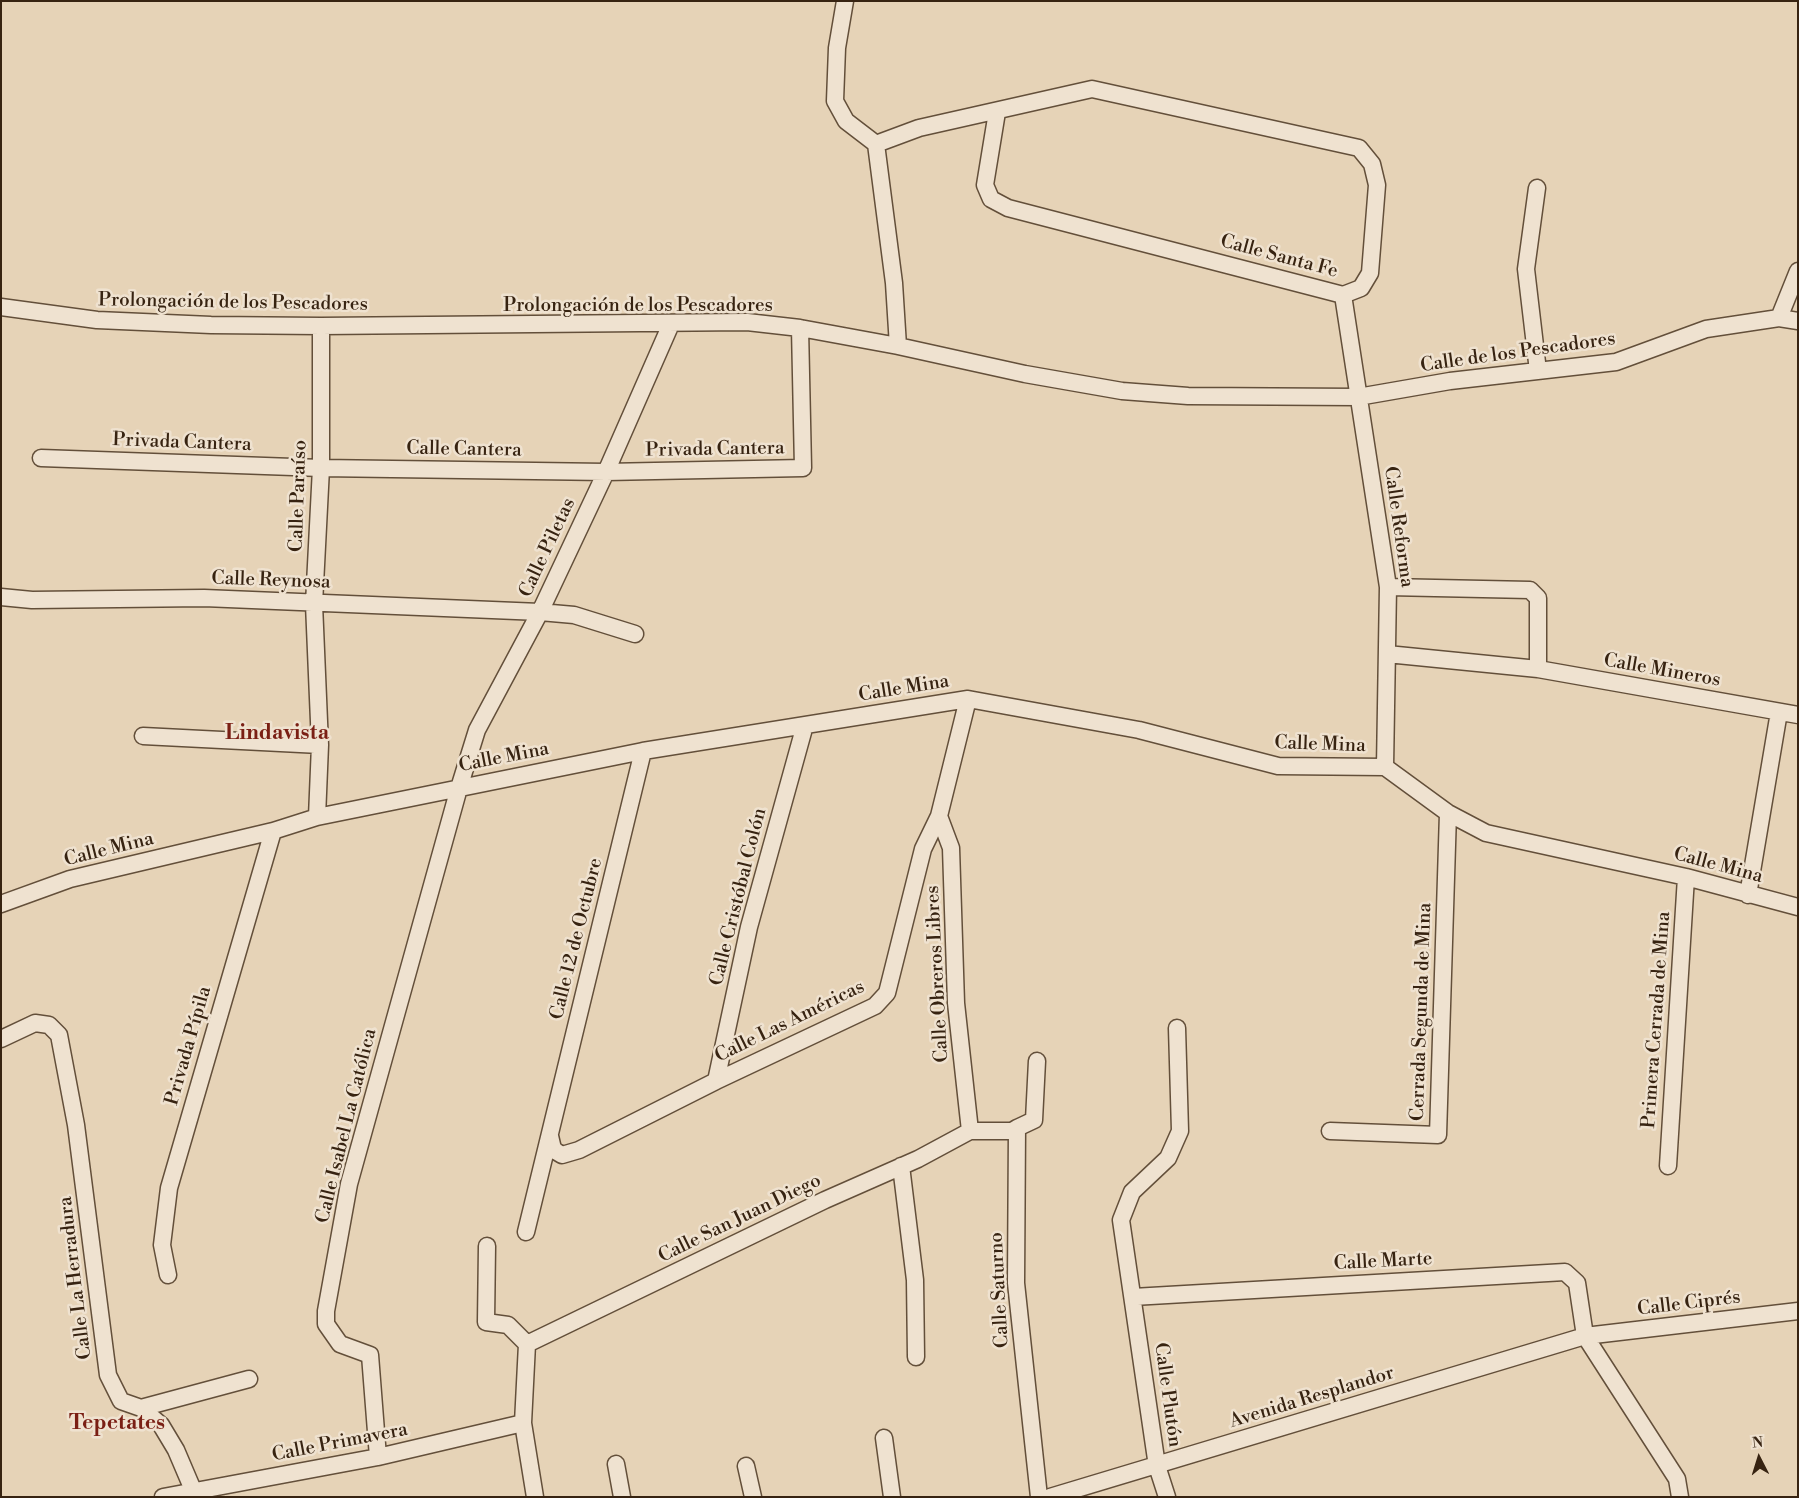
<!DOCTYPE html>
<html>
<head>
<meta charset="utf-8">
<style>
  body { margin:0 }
  #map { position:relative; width:1799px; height:1498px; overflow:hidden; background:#e6d3b7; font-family:"Libre Bodoni",serif }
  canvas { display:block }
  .frame { position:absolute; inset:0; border:2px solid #372311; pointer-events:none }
  .north { position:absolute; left:1734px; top:1433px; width:50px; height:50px; -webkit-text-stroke:4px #efe2d0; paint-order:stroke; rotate:355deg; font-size:14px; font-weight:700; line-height:20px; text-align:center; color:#372311 }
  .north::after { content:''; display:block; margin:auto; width:18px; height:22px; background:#372311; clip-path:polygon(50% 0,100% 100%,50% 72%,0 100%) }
</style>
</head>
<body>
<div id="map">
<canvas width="1799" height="1498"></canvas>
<div class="frame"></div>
<div class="north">N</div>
</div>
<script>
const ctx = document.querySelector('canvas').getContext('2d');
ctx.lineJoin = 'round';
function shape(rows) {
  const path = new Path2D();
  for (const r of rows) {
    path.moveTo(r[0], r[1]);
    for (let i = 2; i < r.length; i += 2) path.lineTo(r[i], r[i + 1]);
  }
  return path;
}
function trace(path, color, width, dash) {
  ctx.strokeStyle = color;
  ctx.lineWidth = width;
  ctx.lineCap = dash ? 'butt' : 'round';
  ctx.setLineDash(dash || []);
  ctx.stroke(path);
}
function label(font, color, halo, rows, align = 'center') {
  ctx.font = font + ' "Libre Bodoni",serif';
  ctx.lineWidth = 5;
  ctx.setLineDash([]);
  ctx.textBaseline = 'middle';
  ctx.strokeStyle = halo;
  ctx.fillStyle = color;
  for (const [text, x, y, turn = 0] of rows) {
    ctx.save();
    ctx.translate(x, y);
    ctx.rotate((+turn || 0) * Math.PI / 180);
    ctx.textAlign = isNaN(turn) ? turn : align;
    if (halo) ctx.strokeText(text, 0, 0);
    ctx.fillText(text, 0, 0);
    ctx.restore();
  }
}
const minor = shape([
  [845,1,837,48,835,101,846,121,876,144,894,283,898,346],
  [876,144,919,128,1092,89,1359,148,1372,164,1377,185,1370,273,1361,288,1343,295,1008,208,991,199,985,185,997,112],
  [1537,188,1526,269,1538,371],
  [1343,295,1388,587,1385,767],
  [1,307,97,320,211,325,321,326,747,322,800,328,898,346,1025,374,1122,391,1188,396,1358,397,1450,381,1616,362,1706,329,1779,318,1798,321],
  [1779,318,1798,271],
  [41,458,321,468,606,472,803,468,800,328],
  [1388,587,1530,590,1538,598,1538,669],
  [1,597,32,600,204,598,540,612,574,615,635,634],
  [1387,654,1538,669,1798,715],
  [143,736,320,745],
  [939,816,951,848,956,1003,970,1131],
  [317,817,320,745,314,604,321,468,321,326],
  [1748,895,1779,712],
  [1,904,70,879,273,831,317,817,643,751,968,699,1139,730,1278,766,1385,767,1448,813,1486,833,1686,877,1798,907],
  [1,1039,35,1023,49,1025,59,1035,76,1125,108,1375,121,1401,141,1408,161,1425,176,1450,196,1497],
  [716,1081,749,927,805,725],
  [1017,1128,1034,1120,1037,1061],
  [1330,1131,1438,1135,1448,813],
  [550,1136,553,1149,557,1152,562,1155,579,1150,716,1081,875,1006,887,993,923,849,939,816,968,699],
  [901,1166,915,1280,916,1357],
  [1668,1166,1686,877],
  [526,1232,643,751],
  [487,1246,486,1322,508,1325,527,1344],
  [168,1275,162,1245,169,1188,273,831],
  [1133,1297,1565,1272,1577,1283,1585,1336,1677,1479,1680,1497],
  [527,1344,825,1200,918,1159,970,1131,1012,1131,1017,1128,1016,1283,1039,1497],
  [527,1344,523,1423,535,1497],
  [141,1408,249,1379],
  [884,1438,892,1497],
  [378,1457,370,1355,340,1344,326,1324,326,1311,349,1184,459,788,477,730,540,612,606,472,671,324],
  [616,1464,622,1497],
  [746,1466,753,1497],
  [163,1497,378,1457,523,1423],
  [1050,1497,1585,1336,1798,1311],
  [1167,1497,1157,1466,1121,1220,1132,1192,1168,1158,1180,1131,1177,1028]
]);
const streetNames = [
  ["Calle Santa Fe",1279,257,15],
  ["Prolongación de los Pescadores",233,303,1],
  ["Prolongación de los Pescadores",638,306],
  ["Calle de los Pescadores",1518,353,-8],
  ["Privada Cantera",182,443,2],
  ["Calle Cantera",464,450,1],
  ["Privada Cantera",715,450,-1],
  ["Calle Paraíso",299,496,-88],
  ["Calle Reforma",1398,527,82],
  ["Calle Piletas",548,548,-65],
  ["Calle Reynosa",271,581,2],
  ["Calle Mineros",1662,671,10],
  ["Calle Mina",904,689,-9],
  ["Calle Mina",1320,745,2],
  ["Calle Mina",504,758,-11],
  ["Calle Mina",109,850,-14],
  ["Calle Mina",1718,866,15],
  ["Calle Cristóbal Colón",739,897,-76],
  ["Calle 12 de Octubre",577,939,-76],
  ["Calle Obreros Libres",938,974,-93],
  ["Cerrada Segunda de Mina",1422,1012,-88],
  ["Primera Cerrada de Mina",1657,1020,-86],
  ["Calle Las Américas",790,1022,-26],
  ["Privada Pípila",189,1046,-74],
  ["Calle Isabel La Católica",347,1126,-76],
  ["Calle San Juan Diego",740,1219,-26],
  ["Calle Marte",1383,1262,-3],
  ["Calle La Herradura",76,1278,-97],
  ["Calle Saturno",1000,1290,-93],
  ["Calle Ciprés",1689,1304,-7],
  ["Calle Plutón",1167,1395,82],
  ["Avenida Resplandor",1312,1398,-17],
  ["Calle Primavera",340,1443,-11]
];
const quarterNames = [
  ["Lindavista",277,734],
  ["Tepetates",117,1424]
];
trace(minor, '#634f3a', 19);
trace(minor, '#efe2d0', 16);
label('19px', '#372311', '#efe2d0', streetNames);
label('bold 21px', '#7a1f14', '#efe2d0', quarterNames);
</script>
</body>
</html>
